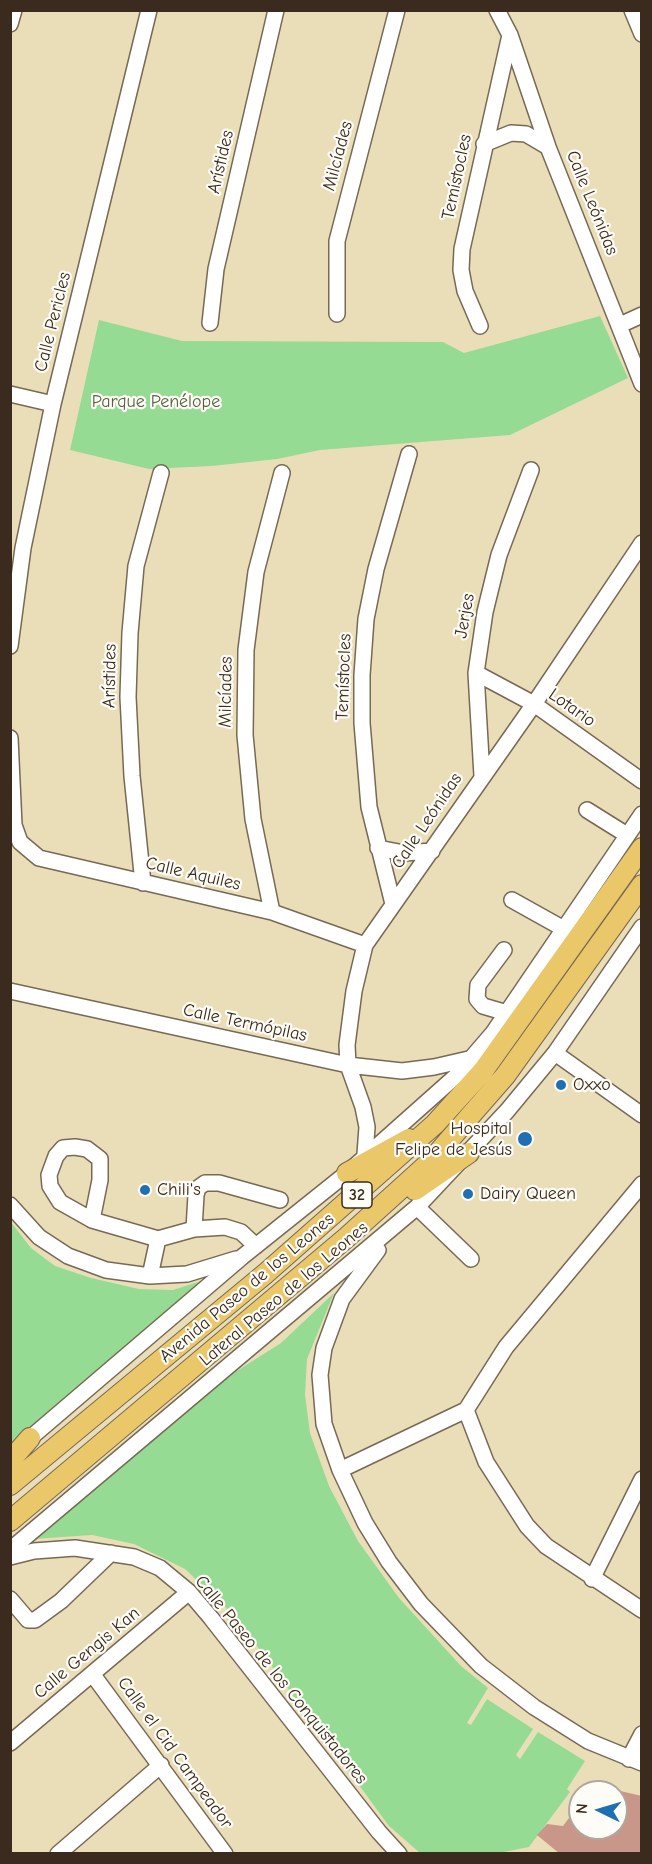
<!DOCTYPE html>
<html>
<head>
<meta charset="utf-8">
<style>
  body { margin:0 }
  #map { position:relative; width:652px; height:1864px; overflow:hidden; background:#eadeb9; font-family:"Comic Neue",sans-serif }
  canvas { display:block }
  .frame { position:absolute; inset:0; border:12px solid #3b2a1e; pointer-events:none }
  .north { position:absolute; left:568px; top:1780px; width:60px; height:60px; box-sizing:border-box; background:#fdfcf7; border:2px solid #afa8a0; border-radius:50%; rotate:275deg; font-size:16px; font-weight:700; line-height:24px; text-align:center; color:#3b2a1e }
  .north::after { content:''; display:block; margin:auto; width:21px; height:27px; background:#1f6fb2; clip-path:polygon(50% 0,100% 100%,50% 72%,0 100%) }
</style>
</head>
<body>
<div id="map">
<canvas width="652" height="1864"></canvas>
<div class="frame"></div>
<div class="north">N</div>
</div>
<script>
const ctx = document.querySelector('canvas').getContext('2d');
ctx.lineJoin = 'round';
function paint(path, color) {
  ctx.fillStyle = color;
  ctx.fill(path, 'evenodd');
}
function shape(rows) {
  const path = new Path2D();
  for (const r of rows) {
    path.moveTo(r[0], r[1]);
    for (let i = 2; i < r.length; i += 2) path.lineTo(r[i], r[i + 1]);
  }
  return path;
}
function trace(path, color, width, dash) {
  ctx.strokeStyle = color;
  ctx.lineWidth = width;
  ctx.lineCap = dash ? 'butt' : 'round';
  ctx.setLineDash(dash || []);
  ctx.stroke(path);
}
function label(font, color, halo, rows, align = 'center') {
  ctx.font = font + ' "Comic Neue",sans-serif';
  ctx.lineWidth = 4.5;
  ctx.setLineDash([]);
  ctx.textBaseline = 'middle';
  ctx.strokeStyle = halo;
  ctx.fillStyle = color;
  for (const [text, x, y, turn = 0] of rows) {
    ctx.save();
    ctx.translate(x, y);
    ctx.rotate((+turn || 0) * Math.PI / 180);
    ctx.textAlign = isNaN(turn) ? turn : align;
    if (halo) ctx.strokeText(text, 0, 0);
    ctx.fillText(text, 0, 0);
    ctx.restore();
  }
}
const green = shape([
  [600,316,628,378,510,435,320,450,277,459,212,466,149,469,70,450,99,320,182,341,443,342,464,353],
  [10,1221,31,1248,55,1266,91,1278,139,1289,173,1290,201,1281,11,1444],
  [334,1293,307,1359,305,1395,310,1433,329,1486,358,1541,399,1598,461,1666,488,1688,467,1723,471,1725,487,1699,533,1729,516,1755,520,1759,538,1732,585,1761,567,1789,570,1792,529,1847,499,1853,420,1853,389,1826,235,1616,185,1569,134,1544,92,1535,33,1539,232,1374,281,1343]
]);
const building = shape([
  [616,1790,642,1796,642,1854,560,1854,537,1835,547,1824,563,1826,580,1803,580,1828,616,1828]
]);
const minor = shape([
  [497,10,510,35,548,147,642,384],
  [632,10,642,34],
  [10,24,14,10],
  [484,144,511,133,526,134,548,147],
  [337,314,337,241,397,10],
  [210,323,216,269,276,10],
  [620,325,642,315],
  [480,326,465,291,461,270,462,249,510,35],
  [10,394,53,404],
  [10,646,23,548,53,404,149,10],
  [476,673,534,704,642,781],
  [10,738,14,825,20,842,39,858,272,912,365,945],
  [482,776,476,673,485,612,499,555,531,470],
  [587,810,627,835],
  [378,848,404,853,432,851],
  [143,883,132,776,128,697,130,633,136,566,161,473],
  [512,900,564,929],
  [393,904,369,807,362,723,362,675,366,619,376,569,409,454],
  [272,912,253,819,245,735,246,650,256,572,282,473],
  [504,950,478,985,477,999,483,1006,507,1013],
  [10,991,348,1065,402,1071,434,1067,473,1058],
  [555,1053,642,1115],
  [365,1154,367,1127,363,1107,348,1065,347,1045,354,991,365,945,534,704,642,543],
  [10,1205,39,1237,68,1256,106,1270,150,1276,187,1274,236,1259],
  [417,1207,471,1259],
  [92,1220,100,1180,100,1159,87,1149,75,1147,63,1148,56,1156,49,1175,50,1186,60,1202,92,1220,158,1239],
  [194,1229,196,1195,198,1188,205,1183,219,1183,280,1200],
  [378,1250,342,1299,324,1348,320,1375,324,1424,340,1470,365,1523,389,1562,421,1604,481,1666,534,1707,588,1741,642,1763],
  [150,1276,158,1239,194,1229,225,1227,241,1232,256,1246],
  [466,1410,506,1347,642,1184],
  [466,1410,486,1462,527,1526,546,1546,642,1610],
  [22,1445,242,1257,347,1173,456,1076,493,1033,642,814],
  [340,1470,466,1410],
  [10,1550,417,1207,507,1111,555,1053,642,927],
  [10,1557,34,1551,75,1548,134,1557,160,1568,189,1592,211,1618,379,1832,399,1854],
  [592,1579,642,1479],
  [10,1599,28,1620,35,1620,61,1601,111,1553],
  [93,1675,225,1854],
  [10,1743,189,1592],
  [629,1759,642,1734],
  [58,1854,161,1765]
]);
const major = shape([
  [347,1173,409,1139],
  [415,1190,469,1153],
  [10,1461,30,1438],
  [10,1485,265,1274,435,1124,483,1071,642,848],
  [10,1521,346,1238,429,1163,505,1076,642,885]
]);
const markers = [
  [561,1085,6,"#1f6fb2"],
  [525,1139,8,"#1f6fb2"],
  [145,1190,6,"#1f6fb2"],
  [468,1194,6,"#1f6fb2"]
];
const shields = [
  [357,1195,30]
];
const shieldNames = [
  ["32",357,1195]
];
const streetNames = [
  ["Milcíades",338,156,-75],
  ["Arístides",221,162,-77],
  ["Temístocles",457,177,-78],
  ["Calle Leónidas",592,203,68],
  ["Calle Pericles",53,322,-76],
  ["Jerjes",465,616,-80],
  ["Arístides",110,676,-89],
  ["Temístocles",344,677,-88],
  ["Milcíades",226,692,-89],
  ["Lotario",572,708,35],
  ["Calle Leónidas",427,821,-56],
  ["Calle Aquiles",193,874,13],
  ["Calle Termópilas",245,1023,12],
  ["Avenida Paseo de los Leones",247,1288,-40],
  ["Lateral Paseo de los Leones",284,1294,-40],
  ["Calle Gengis Kan",87,1653,-40],
  ["Calle Paseo de los Conquistadores",281,1680,51],
  ["Calle el Cid Campeador",175,1753,54]
];
const parkNames = [
  ["Parque Penélope",156,402]
];
const poiNames = [
  ["Oxxo",573,1085],
  ["Hospital",512,1129,"right"],
  ["Felipe de Jesús",512,1150,"right"],
  ["Chili's",157,1190],
  ["Dairy Queen",480,1194]
];
paint(green, '#96db93');
paint(building, '#c99789');
trace(minor, '#786954', 18);
trace(major, '#786954', 22);
trace(minor, '#fff', 15);
trace(major, '#eac769', 20);
for (const [x, y, r, color] of markers) {
  const dot = new Path2D();
  dot.arc(x, y, r, 0, 2 * Math.PI);
  ctx.fillStyle = color;
  ctx.fill(dot);
  trace(dot, '#fdfcf7', 2);
}
for (const [x, y, w] of shields) {
  const box = new Path2D();
  box.roundRect(x - w / 2, y - 13, w, 26, 4.5);
  ctx.fillStyle = '#fdfcf7';
  ctx.fill(box);
  trace(box, '#3b2a1e', 1.5);
}
label('bold 16px', '#3b2a1e', null, shieldNames);
label('18px', '#3b2a1e', '#fdfcf7', streetNames);
label('18px', '#565f41', '#fdfcf7', parkNames);
label('18px', '#3b2a1e', '#fdfcf7', poiNames, 'left');
</script>
</body>
</html>
